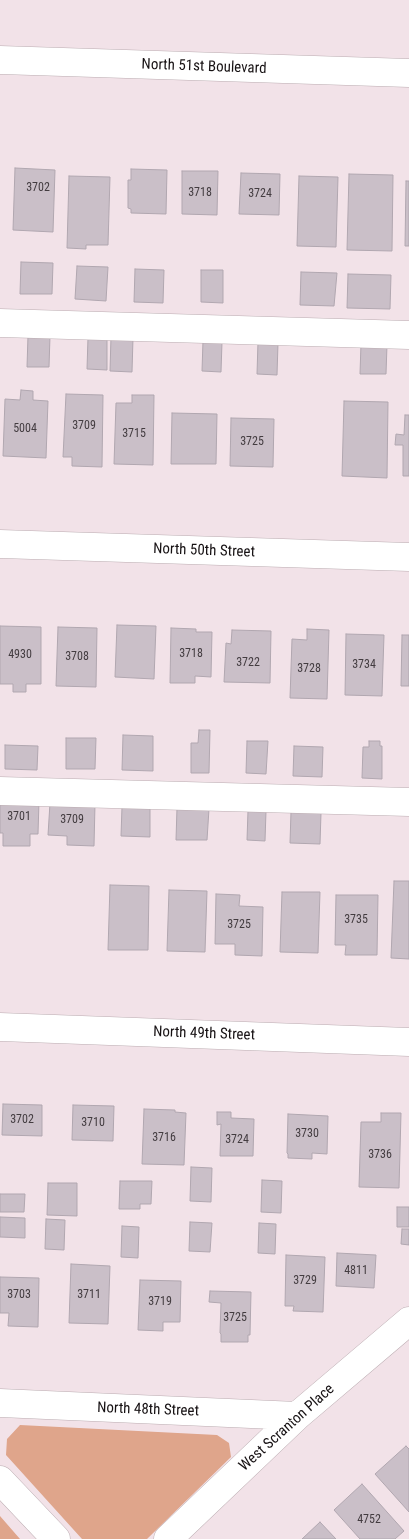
<!DOCTYPE html>
<html>
<head>
<meta charset="utf-8">
<style>
  body { margin:0 }
  canvas { display:block; background:#f2e2e8 }
</style>
</head>
<body>
<canvas width="409" height="1539"></canvas>
<script>
const ctx = document.querySelector('canvas').getContext('2d');
ctx.lineJoin = 'round';
function paint(path, color) {
  ctx.fillStyle = color;
  ctx.fill(path, 'evenodd');
}
function shape(rows) {
  const path = new Path2D();
  for (const r of rows) {
    path.moveTo(r[0], r[1]);
    for (let i = 2; i < r.length; i += 2) path.lineTo(r[i], r[i + 1]);
  }
  return path;
}
function trace(path, color, width, dash) {
  ctx.strokeStyle = color;
  ctx.lineWidth = width;
  ctx.lineCap = dash ? 'butt' : 'round';
  ctx.setLineDash(dash || []);
  ctx.stroke(path);
}
function label(font, color, halo, rows, align = 'center') {
  ctx.font = font + ' "Roboto Condensed",sans-serif';
  ctx.lineWidth = 4;
  ctx.setLineDash([]);
  ctx.textBaseline = 'middle';
  ctx.strokeStyle = halo;
  ctx.fillStyle = color;
  for (const [text, x, y, turn = 0] of rows) {
    ctx.save();
    ctx.translate(x, y);
    ctx.rotate((+turn || 0) * Math.PI / 180);
    ctx.textAlign = isNaN(turn) ? turn : align;
    if (halo) ctx.strokeText(text, 0, 0);
    ctx.fillText(text, 0, 0);
    ctx.restore();
  }
}
const green = shape([
  [20,1425,217,1435,229,1443,231,1457,147,1539,82,1539,6,1455,7,1439],
  [0,1516,20,1539,0,1539]
]);
const building = shape([
  [15,168,55,170,53,232,13,230,15,168],
  [131,169,167,170,166,214,131,213,131,209,128,208,128,180,131,180,131,169],
  [182,171,218,171,217,215,182,214,182,171],
  [241,173,280,174,279,215,239,214,241,173],
  [349,174,393,175,392,251,347,250,349,174],
  [69,176,110,177,108,245,86,245,86,249,67,248,69,176],
  [299,176,338,177,336,247,297,246,299,176],
  [406,181,409,181,409,246,405,246,406,181],
  [21,262,53,263,52,294,20,294,21,262],
  [77,266,108,267,106,301,75,299,77,266],
  [135,269,164,270,163,303,134,302,135,269],
  [201,270,223,270,223,303,201,302,201,270],
  [301,272,337,273,334,306,300,305,301,272],
  [348,274,391,275,390,309,347,308,348,274],
  [28,336,50,336,49,367,27,367,28,336],
  [111,337,133,338,132,372,110,371,111,337],
  [88,338,107,339,107,370,87,369,88,338],
  [203,341,222,342,221,372,202,371,203,341],
  [258,342,278,343,277,375,257,374,258,342],
  [361,344,387,345,386,374,360,374,361,344],
  [21,390,33,391,33,400,48,401,46,458,3,456,5,399,20,400,21,390],
  [66,394,103,395,102,467,72,466,72,457,63,457,66,394],
  [132,395,154,395,153,465,114,464,116,403,132,403,132,395],
  [344,401,388,402,387,478,342,476,344,401],
  [172,413,217,414,216,464,171,464,172,413],
  [405,415,409,415,409,476,403,476,403,445,395,445,396,434,404,435,405,415],
  [231,418,274,419,273,467,230,466,231,418],
  [117,625,156,626,154,679,115,677,117,625],
  [0,626,41,627,41,684,26,684,26,692,13,692,13,684,0,684,0,626],
  [58,627,97,628,96,687,56,686,58,627],
  [171,628,196,629,196,632,212,632,211,677,195,676,195,683,170,683,171,628],
  [307,629,329,630,327,699,290,698,292,639,307,640,307,629],
  [232,630,271,631,270,683,224,682,226,643,231,644,232,630],
  [346,634,384,635,382,696,345,695,346,634],
  [402,635,409,635,409,686,401,686,402,635],
  [199,730,210,730,209,773,191,773,191,743,198,743,199,730],
  [123,735,153,736,153,771,122,770,123,735],
  [66,738,96,738,95,769,66,769,66,738],
  [247,741,268,741,266,774,246,773,247,741],
  [369,741,380,741,380,746,382,746,382,779,362,778,363,747,369,747,369,741],
  [5,745,38,746,37,770,5,769,5,745],
  [294,746,323,747,322,777,293,776,294,746],
  [0,800,39,801,38,834,30,834,30,846,3,846,3,833,0,833,0,800],
  [50,803,95,804,94,846,67,845,67,836,48,835,50,803],
  [122,807,150,808,150,837,121,836,122,807],
  [177,808,209,809,207,840,176,840,177,808],
  [248,811,266,811,265,841,247,840,248,811],
  [291,812,321,813,320,844,290,843,291,812],
  [394,881,409,881,409,959,391,958,394,881],
  [110,885,149,886,148,950,108,950,110,885],
  [169,890,207,891,205,952,167,951,169,890],
  [282,892,320,892,318,953,280,952,282,892],
  [216,894,240,895,239,906,263,907,262,956,235,955,235,944,215,944,216,894],
  [336,895,378,895,377,955,345,955,346,945,335,945,336,895],
  [3,1104,42,1105,42,1136,2,1135,3,1104],
  [73,1105,114,1106,113,1141,72,1140,73,1105],
  [144,1109,175,1110,175,1112,186,1113,184,1165,142,1164,144,1109],
  [217,1112,231,1112,231,1118,254,1119,253,1156,220,1156,221,1124,217,1125,217,1112],
  [381,1113,401,1113,399,1188,359,1187,361,1122,381,1122,381,1113],
  [288,1114,328,1116,327,1154,312,1153,312,1159,288,1158,288,1154,287,1153,288,1114],
  [191,1167,212,1168,211,1202,190,1201,191,1167],
  [262,1180,282,1181,281,1213,261,1212,262,1180],
  [120,1181,152,1181,151,1204,140,1204,140,1209,119,1209,120,1181],
  [48,1183,77,1183,77,1216,47,1215,48,1183],
  [0,1194,25,1194,24,1212,0,1212,0,1194],
  [397,1207,409,1207,409,1227,397,1227,397,1207],
  [0,1217,25,1218,25,1238,0,1237,0,1217],
  [46,1219,65,1220,64,1250,45,1249,46,1219],
  [190,1222,212,1223,210,1252,189,1251,190,1222],
  [259,1223,276,1224,275,1254,258,1253,259,1223],
  [122,1226,139,1227,138,1258,121,1257,122,1226],
  [402,1229,409,1229,409,1245,401,1244,402,1229],
  [337,1253,376,1255,374,1288,336,1286,337,1253],
  [286,1255,325,1257,323,1312,293,1311,294,1306,285,1306,286,1255],
  [71,1264,110,1266,108,1324,69,1323,71,1264],
  [0,1277,39,1278,38,1327,8,1326,9,1313,0,1313,0,1277],
  [140,1280,181,1281,180,1322,163,1322,163,1331,138,1330,140,1280],
  [210,1291,251,1292,250,1335,248,1335,248,1342,221,1342,221,1334,220,1333,221,1303,209,1302,210,1291],
  [406,1446,409,1449,409,1512,375,1474,406,1446],
  [362,1484,404,1531,395,1539,360,1539,334,1510,362,1484],
  [320,1522,336,1539,302,1539,320,1522]
]);
const minor = shape([
  [0,60,409,73],
  [0,323,409,335],
  [0,544,409,557],
  [0,791,409,802],
  [0,1027,409,1042],
  [0,1403,297,1416],
  [0,1480,56,1539],
  [168,1539,297,1416,409,1321]
]);
const numberNames = [
  ["3702",38,188],
  ["3718",200,193],
  ["3724",260,194],
  ["3709",84,426],
  ["5004",25,429],
  ["3715",134,434],
  ["3725",252,442],
  ["3718",191,654],
  ["4930",20,655],
  ["3708",77,657],
  ["3722",248,663],
  ["3734",364,665],
  ["3728",309,669],
  ["3701",19,817],
  ["3709",72,820],
  ["3735",356,920],
  ["3725",239,925],
  ["3702",22,1120],
  ["3710",93,1123],
  ["3730",307,1134],
  ["3716",164,1138],
  ["3724",237,1140],
  ["3736",380,1155],
  ["4811",356,1271],
  ["3729",305,1281],
  ["3703",19,1295],
  ["3711",89,1295],
  ["3719",160,1302],
  ["3725",235,1318],
  ["4752",369,1520]
];
const streetNames = [
  ["North 51st Boulevard",204,67,2],
  ["North 50th Street",204,551,2],
  ["North 49th Street",204,1034,2],
  ["North 48th Street",148,1410,2],
  ["West Scranton Place",287,1428,-42]
];
paint(green, '#dfa58b');
paint(building, '#cabfc8');
trace(building, '#b1a7b0', 1);
trace(minor, '#bbacb1', 29);
trace(minor, '#fff', 28);
label('12px', '#433c40', null, numberNames);
label('15px', '#161113', '#fff', streetNames);
</script>
</body>
</html>
